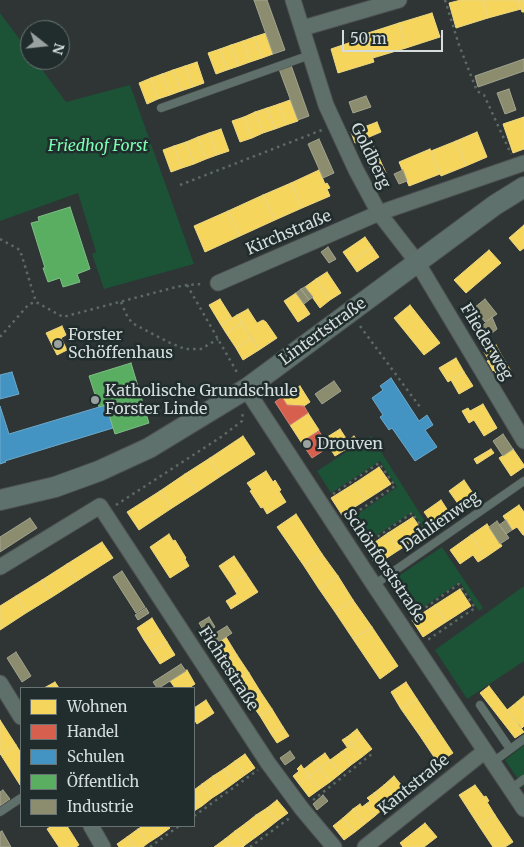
<!DOCTYPE html>
<html>
<head>
<meta charset="utf-8">
<style>
  body { margin:0 }
  #map { position:relative; width:524px; height:847px; overflow:hidden; background:#2e3534; font-family:Merriweather,serif }
  canvas { display:block }
  .legend { position:absolute; left:20px; top:687px; width:175px; height:140px; box-sizing:border-box; background:#212d2d; border:1px solid #697373; margin:0; padding:6px 9px; list-style:none; font-size:15px; color:#d4dcdc }
  .legend li { display:flex; align-items:center; gap:10px; height:25px }
  .legend b { width:25px; border:1px solid #697373 }
  .north { position:absolute; left:20px; top:20px; width:50px; height:50px; box-sizing:border-box; background:#212d2d; border:1px solid #697373; border-radius:50%; rotate:106deg; font-size:14px; font-weight:700; line-height:20px; text-align:center; color:#d4dcdc }
  .north::after { content:''; display:block; margin:auto; width:18px; height:22px; background:#9aa2a1; clip-path:polygon(50% 0,100% 100%,50% 72%,0 100%) }
  .scale { position:absolute; left:342px; top:30px; width:101px; height:22px; box-sizing:border-box; border:2px solid #d4dcdc; border-top:0; padding-left:6px; font-size:15px; line-height:18px; white-space:nowrap; color:#d4dcdc; -webkit-text-stroke:4px #212d2d; paint-order:stroke }
</style>
</head>
<body>
<div id="map">
<canvas width="524" height="847"></canvas>
<ul class="legend">
<li><b style="height:14px;background:#f6d55c"></b>Wohnen</li>
<li><b style="height:14px;background:#d6604d"></b>Handel</li>
<li><b style="height:14px;background:#4393c3"></b>Schulen</li>
<li><b style="height:14px;background:#5aae61"></b>Öffentlich</li>
<li><b style="height:14px;background:#8c8c6e"></b>Industrie</li>
</ul>
<div class="north">N</div>
<div class="scale">50 m</div>
</div>
<script>
const ctx = document.querySelector('canvas').getContext('2d');
ctx.lineJoin = 'round';
function paint(path, color) {
  ctx.fillStyle = color;
  ctx.fill(path, 'evenodd');
}
function shape(rows) {
  const path = new Path2D();
  for (const r of rows) {
    path.moveTo(r[0], r[1]);
    for (let i = 2; i < r.length; i += 2) path.lineTo(r[i], r[i + 1]);
  }
  return path;
}
function trace(path, color, width, dash) {
  ctx.strokeStyle = color;
  ctx.lineWidth = width;
  ctx.lineCap = dash ? 'butt' : 'round';
  ctx.setLineDash(dash || []);
  ctx.stroke(path);
}
function label(font, color, halo, rows, align = 'center') {
  ctx.font = font + ' Merriweather,serif';
  ctx.lineWidth = 5;
  ctx.setLineDash([]);
  ctx.textBaseline = 'middle';
  ctx.strokeStyle = halo;
  ctx.fillStyle = color;
  for (const [text, x, y, turn = 0] of rows) {
    ctx.save();
    ctx.translate(x, y);
    ctx.rotate((+turn || 0) * Math.PI / 180);
    ctx.textAlign = isNaN(turn) ? turn : align;
    if (halo) ctx.strokeText(text, 0, 0);
    ctx.fillText(text, 0, 0);
    ctx.restore();
  }
}
const green = shape([
  [0,13,30,53,30,60,35,60,66,102,130,85,194,264,104,289,92,254,96,252,78,193,0,221],
  [371,436,433,534,430,537,412,512,365,543,349,520,397,487,380,461,331,493,317,471],
  [442,547,483,608,479,611,460,582,413,614,391,581],
  [524,586,524,661,467,699,435,650],
  [524,745,524,788,505,760]
]);
const homes = shape([
  [461,0,483,0,488,18,456,28,449,3,461,0],
  [483,0,518,0,521,9,488,18,483,0],
  [518,0,524,0,524,12,522,12,518,0],
  [432,13,440,37,406,48,399,23,432,13],
  [399,23,406,48,373,58,365,34,399,23],
  [266,33,273,54,262,58,254,37,266,33],
  [254,37,262,58,250,62,243,41,254,37],
  [366,37,374,62,338,73,331,49,366,37],
  [243,41,250,62,239,66,231,45,243,41],
  [231,45,239,66,227,70,220,49,231,45],
  [220,49,227,70,216,74,208,53,220,49],
  [197,62,204,83,193,87,185,66,197,62],
  [185,66,193,87,181,91,173,70,185,66],
  [173,70,181,91,170,95,162,74,173,70],
  [162,74,170,95,158,99,151,78,162,74],
  [151,78,158,99,147,104,139,83,151,78],
  [290,100,298,121,286,125,279,104,290,100],
  [279,104,286,125,275,129,267,108,279,104],
  [267,108,275,129,263,133,255,112,267,108],
  [255,112,263,133,252,138,244,117,255,112],
  [244,117,252,138,240,142,232,121,244,117],
  [524,117,524,149,513,153,503,124,524,117],
  [377,122,381,132,355,143,351,132,377,122],
  [221,129,229,151,217,155,209,133,221,129],
  [477,132,487,157,466,166,456,141,477,132],
  [209,133,217,155,206,159,198,137,209,133],
  [198,137,206,159,194,164,186,142,198,137],
  [456,141,466,166,441,176,431,151,456,141],
  [186,142,194,164,182,168,174,146,186,142],
  [174,146,182,168,171,172,163,150,174,146],
  [374,147,386,173,375,178,363,152,374,147],
  [430,149,440,174,409,186,399,162,430,149],
  [319,170,325,184,327,183,330,188,327,189,330,196,302,208,291,183,319,170],
  [291,183,302,208,275,220,263,195,291,183],
  [263,195,275,220,240,236,228,211,263,195],
  [228,211,240,236,205,252,194,226,228,211],
  [524,225,524,248,520,251,509,238,524,225],
  [365,237,372,247,350,262,343,252,365,237],
  [372,247,379,257,357,272,350,262,372,247],
  [489,250,501,263,466,293,454,280,489,250],
  [327,272,341,293,330,300,316,279,327,272],
  [316,279,330,300,320,308,305,287,316,279],
  [296,293,310,314,298,322,284,301,296,293],
  [220,299,232,318,221,325,209,305,220,299],
  [410,305,440,343,424,355,394,318,410,305],
  [248,309,257,323,263,320,266,322,277,338,259,350,237,315,248,309],
  [237,315,242,323,226,333,221,325,237,315],
  [242,323,252,338,236,348,226,333,242,323],
  [62,326,66,335,61,338,67,350,57,355,46,333,62,326],
  [252,338,259,350,243,360,236,348,252,338],
  [496,345,503,358,490,365,487,361,489,360,484,352,496,345],
  [456,358,464,372,448,382,439,368,456,358],
  [503,358,511,371,499,378,494,370,493,371,490,365,503,358],
  [464,372,473,386,459,394,451,380,464,372],
  [300,386,310,402,304,406,287,405,282,397,300,386],
  [483,404,497,428,484,436,474,420,469,423,462,411,468,408,470,411,483,404],
  [308,413,319,430,301,442,290,425,308,413],
  [340,429,351,446,335,456,324,439,340,429],
  [243,436,255,454,221,476,210,458,243,436],
  [354,436,358,441,351,446,347,441,354,436],
  [491,449,494,453,477,464,474,459,491,449],
  [513,449,524,465,524,467,511,476,499,458,513,449],
  [210,458,221,476,197,492,185,474,210,458],
  [379,467,391,484,366,500,355,483,379,467],
  [266,471,273,482,275,480,281,490,279,491,286,502,267,514,263,507,261,508,250,491,252,490,247,483,266,471],
  [185,474,197,492,172,508,160,491,185,474],
  [464,480,476,498,461,508,449,491,464,480],
  [355,483,366,500,342,515,331,498,355,483],
  [160,491,172,508,139,530,127,512,160,491],
  [441,500,452,517,436,529,424,512,441,500],
  [519,505,524,512,524,535,523,535,517,527,512,530,503,516,519,505],
  [296,514,322,554,304,566,277,527,296,514],
  [413,517,424,534,399,550,388,533,413,517],
  [487,524,502,546,486,557,471,535,487,524],
  [388,533,399,550,376,565,365,549,388,533],
  [169,534,173,541,175,540,186,558,185,559,189,566,170,578,150,547,169,534],
  [471,535,486,557,478,562,473,555,460,564,450,550,471,535],
  [102,542,113,558,77,581,67,564,102,542],
  [322,554,338,576,319,589,304,566,322,554],
  [234,556,246,574,231,584,219,566,234,556],
  [67,564,77,581,52,597,42,580,67,564],
  [246,574,258,592,231,609,226,601,237,594,231,584,246,574],
  [338,576,353,600,335,612,319,589,338,576],
  [42,580,52,597,26,613,16,596,42,580],
  [460,589,471,606,446,622,435,605,460,589],
  [16,596,26,613,0,630,0,606,16,596],
  [353,600,372,627,353,639,335,612,353,600],
  [435,605,446,622,423,637,412,620,435,605],
  [152,618,160,631,144,640,137,628,152,618],
  [372,627,398,666,380,679,353,639,372,627],
  [160,631,167,642,152,652,144,640,160,631],
  [226,637,237,655,225,663,214,645,226,637],
  [167,642,175,655,160,664,152,652,167,642],
  [237,655,249,673,237,681,225,663,237,655],
  [187,670,195,684,189,688,175,688,170,681,187,670],
  [249,673,260,691,248,699,237,681,249,673],
  [55,682,59,688,44,688,55,682],
  [406,682,417,699,401,709,391,692,406,682],
  [489,686,524,732,515,738,480,693,489,686],
  [260,691,272,709,260,716,248,699,260,691],
  [524,696,524,711,517,702,524,696],
  [417,699,435,726,420,736,401,709,417,699],
  [206,700,214,713,197,724,194,719,194,708,206,700],
  [517,702,524,711,524,726,522,728,507,710,517,702],
  [272,709,283,727,271,734,260,716,272,709],
  [0,720,16,745,1,755,0,754,0,720],
  [435,726,453,753,438,763,420,736,435,726],
  [283,727,289,736,277,743,271,734,283,727],
  [357,729,362,736,352,744,347,737,357,729],
  [362,736,372,749,362,757,352,744,362,736],
  [347,737,352,744,347,747,342,740,347,737],
  [352,744,362,757,351,765,341,752,352,744],
  [16,745,21,753,21,785,20,785,1,755,16,745],
  [341,752,351,765,340,774,330,760,341,752],
  [325,753,330,760,320,768,314,761,325,753],
  [245,754,255,768,245,775,235,761,245,754],
  [330,760,340,774,330,782,320,768,330,760],
  [235,761,245,775,234,783,224,769,235,761],
  [314,761,320,768,309,776,304,769,314,761],
  [301,765,309,776,299,784,293,776,299,771,297,769,301,765],
  [320,768,330,782,320,789,309,776,320,768],
  [224,769,234,783,223,791,213,776,224,769],
  [213,776,223,791,212,798,202,784,213,776],
  [309,776,320,789,309,797,299,784,309,776],
  [394,776,406,791,396,799,384,785,394,776],
  [202,784,212,798,202,806,194,794,194,790,202,784],
  [384,785,396,799,385,807,374,793,384,785],
  [475,785,484,797,486,796,489,801,487,802,495,815,479,826,459,795,475,785],
  [374,793,385,807,375,816,366,804,370,801,367,798,374,793],
  [194,794,202,806,194,811,194,794],
  [277,800,288,813,277,821,267,808,277,800],
  [360,804,362,807,366,804,375,816,365,824,353,809,360,804],
  [267,808,277,821,267,829,256,815,267,808],
  [353,809,365,824,355,832,343,818,353,809],
  [256,815,267,829,256,837,246,823,256,815],
  [495,815,513,842,505,847,493,847,479,826,495,815],
  [343,818,355,832,344,840,333,826,343,818],
  [246,823,256,837,245,845,235,831,246,823],
  [425,823,437,837,424,847,403,847,400,843,425,823],
  [52,826,67,826,79,845,76,847,59,847,47,829,52,826],
  [143,826,152,826,159,836,148,843,138,829,143,826],
  [152,826,168,826,170,828,159,836,152,826],
  [138,829,148,843,143,847,135,847,127,837,138,829],
  [235,831,245,845,243,847,230,847,225,839,235,831],
  [127,837,135,847,119,847,117,844,127,837],
  [225,839,230,847,214,847,225,839]
]);
const shops = shape([
  [282,397,287,405,304,406,308,413,290,425,275,402,282,397],
  [319,431,329,447,312,458,301,442,319,431]
]);
const schools = shape([
  [12,372,19,394,0,399,0,375,12,372],
  [391,378,419,421,427,415,433,425,425,430,437,447,415,461,392,428,389,430,380,417,383,415,372,398,383,390,380,386,391,378],
  [106,405,113,428,5,461,6,462,0,464,0,406,9,434,106,405]
]);
const public = shape([
  [70,207,90,269,77,274,80,282,63,287,60,278,48,282,43,268,45,268,31,223,39,221,38,217,70,207],
  [131,363,149,423,115,434,106,405,99,407,89,376,131,363]
]);
const industry = shape([
  [254,0,267,0,285,50,273,54,254,0],
  [524,59,524,71,478,87,475,76,524,59],
  [291,65,309,116,298,120,279,69,291,65],
  [509,89,516,110,505,114,497,93,509,89],
  [366,96,371,107,353,113,349,102,366,96],
  [319,139,334,173,323,178,308,144,319,139],
  [403,170,407,181,399,184,394,174,403,170],
  [328,247,336,259,329,263,321,252,328,247],
  [305,287,313,297,309,300,301,289,305,287],
  [301,289,309,300,304,304,296,293,301,289],
  [485,299,497,314,485,322,474,308,485,299],
  [492,317,497,329,487,337,480,328,492,317],
  [334,381,341,391,322,404,315,394,334,381],
  [503,434,513,449,503,456,493,441,503,434],
  [30,518,37,528,0,552,0,537,30,518],
  [506,520,512,530,506,534,499,525,506,520],
  [497,521,509,538,500,544,489,527,497,521],
  [122,571,145,607,136,613,113,577,122,571],
  [146,608,149,613,138,620,135,615,146,608],
  [209,617,215,627,205,633,199,623,209,617],
  [227,626,232,633,214,645,209,637,227,626],
  [16,652,31,676,22,682,7,658,16,652],
  [181,664,186,671,159,688,157,688,153,682,181,664],
  [290,751,295,758,285,765,280,758,290,751],
  [3,790,10,799,0,806,0,792,3,790],
  [323,795,328,801,317,810,313,804,323,795],
  [2,831,11,847,0,847,0,832,2,831]
]);
const path = shape([
  [445,0,459,45,477,91,484,95,511,154],
  [180,185,322,130],
  [0,239,20,250,36,302,63,317,176,287,187,285,204,284],
  [187,285,238,374],
  [121,302,126,314,132,323,168,342,185,349,201,349,218,339],
  [360,326,420,407],
  [0,337,29,304,36,302],
  [333,494,379,463,395,486,348,518],
  [116,505,221,437,242,421,243,410],
  [367,544,412,513,428,536],
  [415,615,459,584,475,608,426,641],
  [313,800,373,753],
  [194,816,258,770],
  [150,847,179,826],
  [250,847,291,817]
]);
const lane = shape([
  [161,108,310,55],
  [374,585,524,481],
  [480,705,510,749],
  [493,762,524,739],
  [511,789,524,779],
  [0,812,21,798]
]);
const street = shape([
  [293,0,326,105,356,170,379,213,417,262,524,441],
  [303,28,399,0],
  [218,283,379,213,524,163],
  [246,389,374,585,524,809],
  [0,567,100,506,268,763,302,809,334,847],
  [0,683,21,717],
  [91,826,103,847],
  [365,847,485,751]
]);
const secondary = shape([
  [0,500,55,487,99,471,149,448,246,389,495,205,524,187]
]);
const markers = [
  [58,344,5,"#9aa2a1"],
  [95,400,5,"#9aa2a1"],
  [307,444,5,"#9aa2a1"]
];
const parkNames = [
  ["Friedhof Forst",98,146]
];
const streetNames = [
  ["Goldberg",370,156,64],
  ["Kirchstraße",289,233,-23],
  ["Lintertstraße",323,332,-36],
  ["Fliederweg",486,342,59],
  ["Dahlienweg",441,522,-35],
  ["Schönforststraße",384,566,56],
  ["Fichtestraße",228,669,57],
  ["Kantstraße",414,785,-39]
];
const poiNames = [
  ["Forster",68,335],
  ["Schöffenhaus",68,353],
  ["Katholische Grundschule",105,391],
  ["Forster Linde",105,409],
  ["Drouven",317,444]
];
paint(green, '#1c5236');
paint(homes, '#f6d55c');
trace(homes, '#ecd782', 1);
paint(shops, '#d6604d');
trace(shops, '#d58578', 1);
paint(schools, '#4393c3');
trace(schools, '#6ea9ca', 1);
paint(public, '#5aae61');
trace(public, '#7fbc86', 1);
paint(industry, '#8c8c6e');
trace(industry, '#a2a48f', 1);
trace(lane, '#4d5251', 9);
trace(street, '#4d5251', 17);
trace(secondary, '#4d5251', 22);
trace(path, '#5d6965', 2.5, [2.5, 4]);
trace(lane, '#5f6f6a', 8);
trace(street, '#5f6f6a', 15);
trace(secondary, '#5f716c', 20);
for (const [x, y, r, color] of markers) {
  const dot = new Path2D();
  dot.arc(x, y, r, 0, 2 * Math.PI);
  ctx.fillStyle = color;
  ctx.fill(dot);
  trace(dot, '#212d2d', 2);
}
label('italic 16px', '#7bfeb1', '#212d2d', parkNames);
label('16px', '#d4dcdc', '#212d2d', streetNames);
label('16px', '#d4dcdc', '#212d2d', poiNames, 'left');
</script>
</body>
</html>
